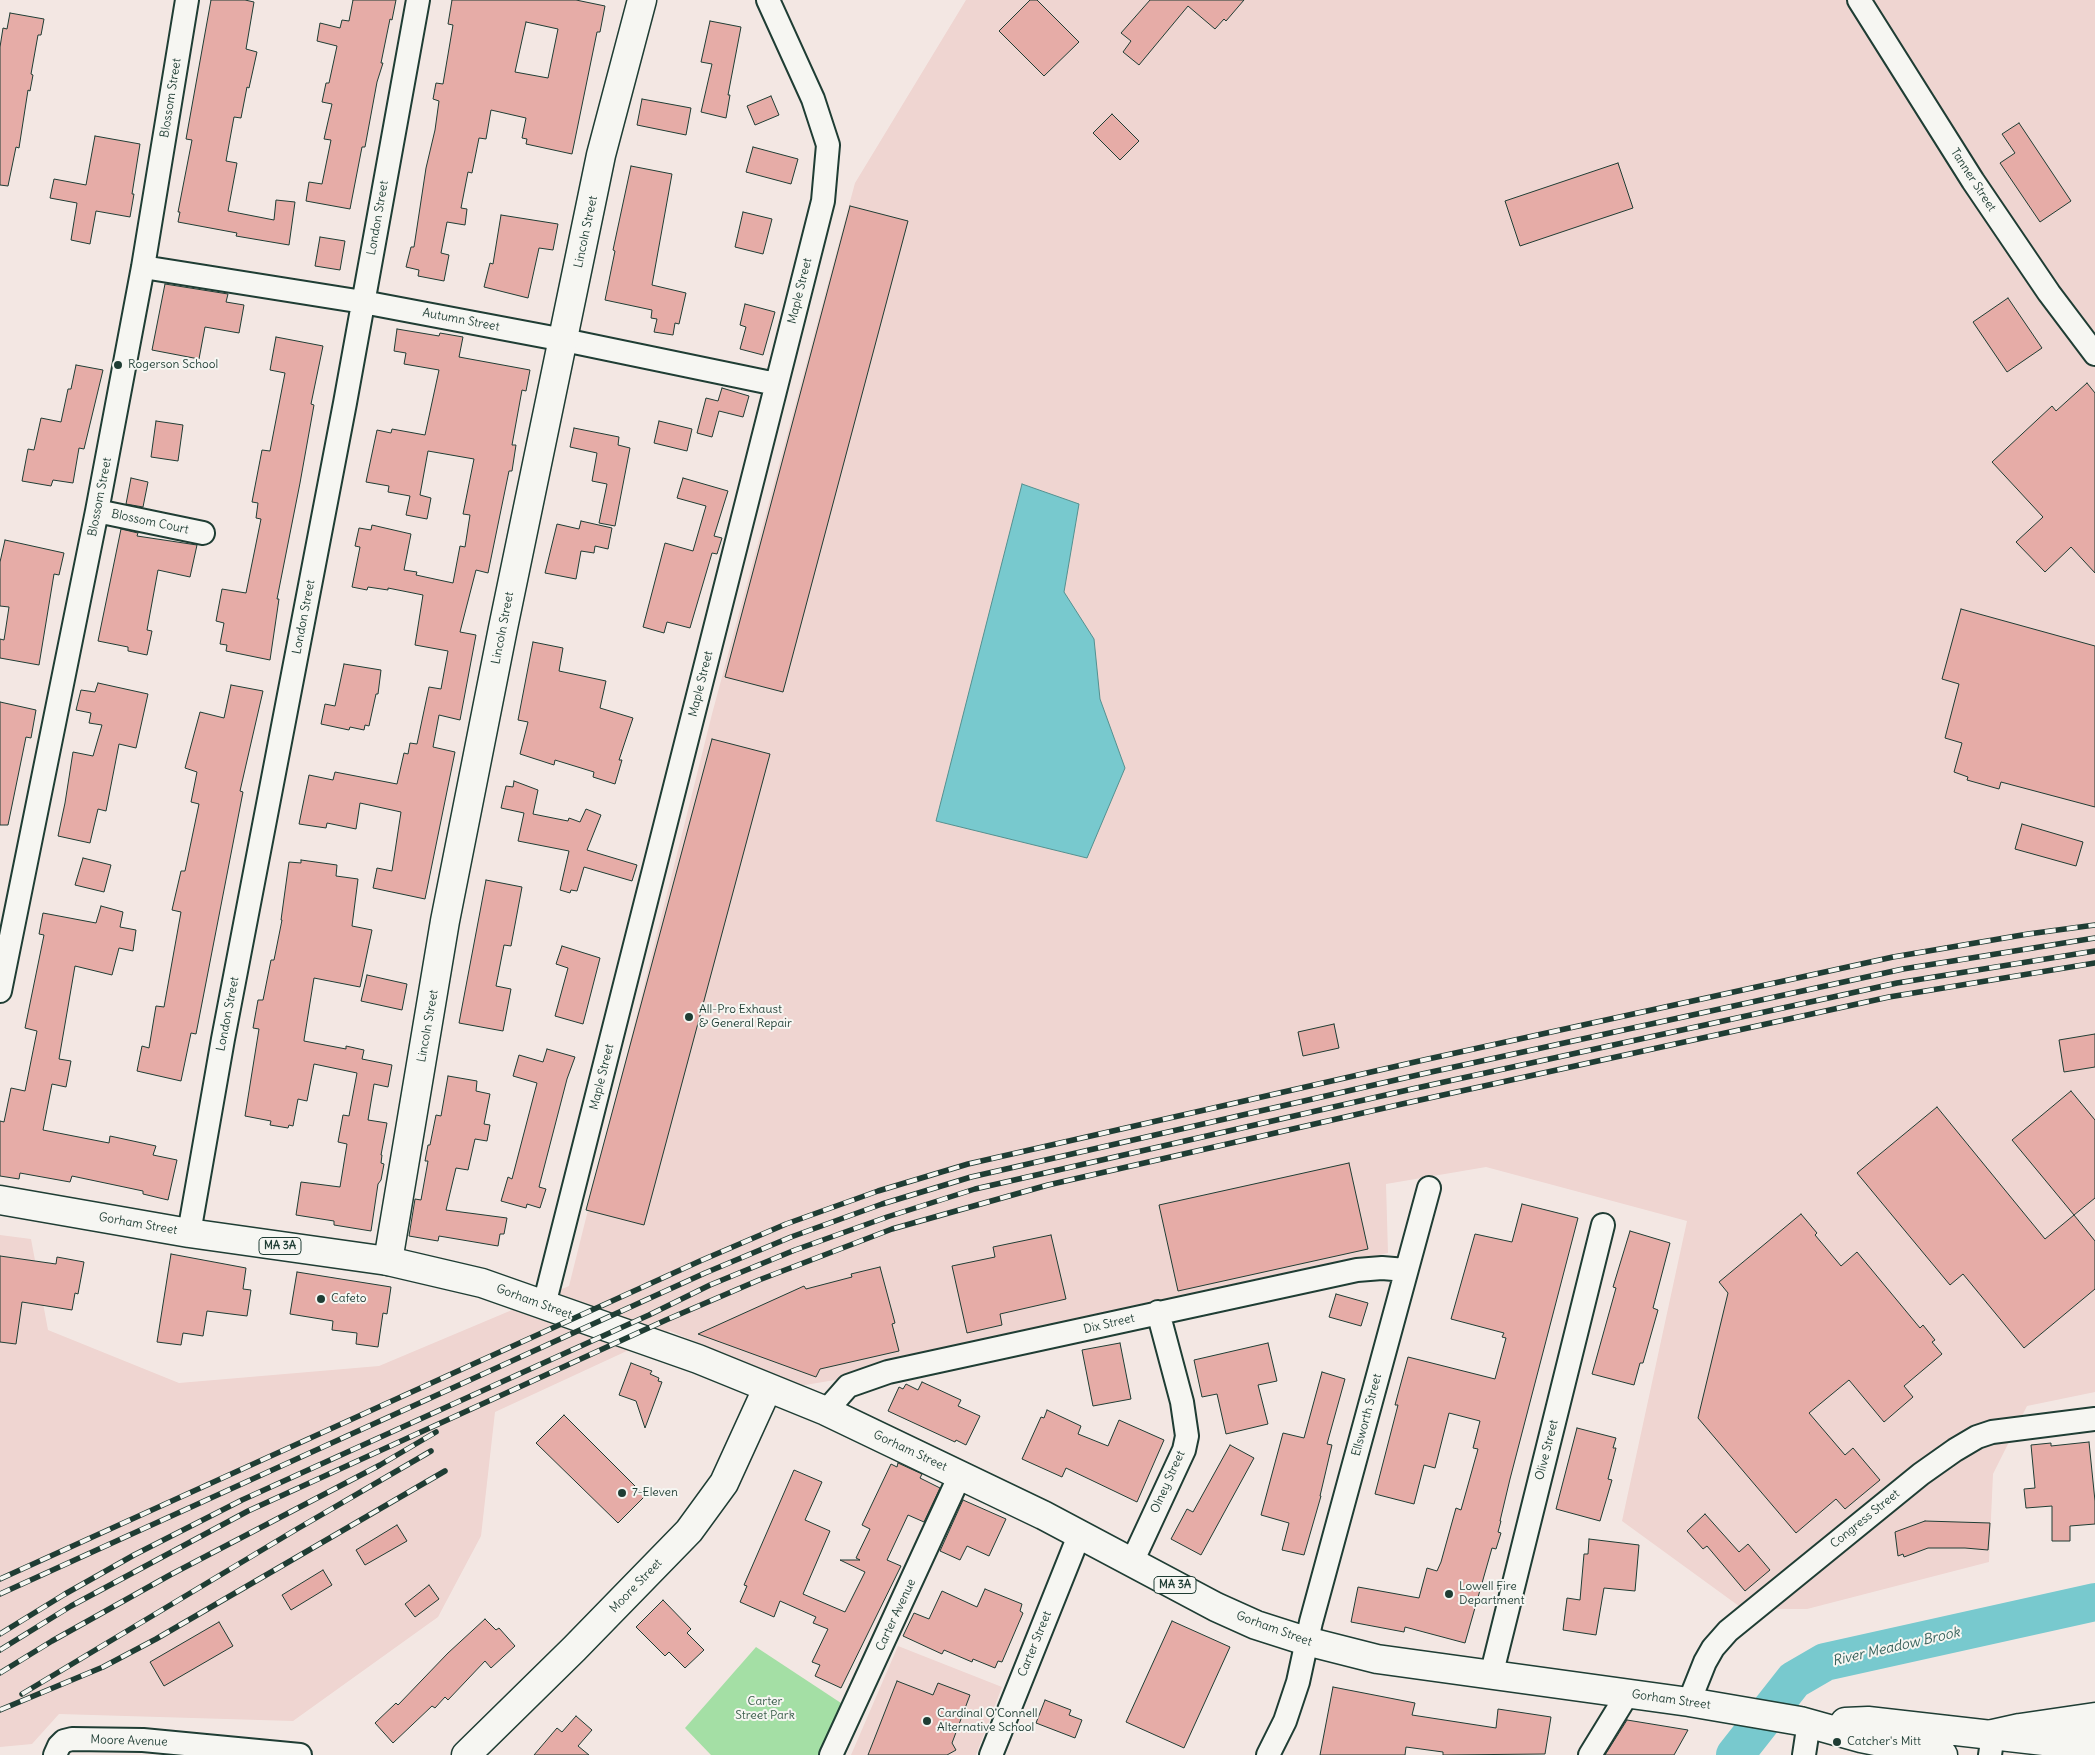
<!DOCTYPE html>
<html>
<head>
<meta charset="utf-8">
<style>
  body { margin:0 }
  canvas { display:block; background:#f3e7e3 }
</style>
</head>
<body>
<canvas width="2095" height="1755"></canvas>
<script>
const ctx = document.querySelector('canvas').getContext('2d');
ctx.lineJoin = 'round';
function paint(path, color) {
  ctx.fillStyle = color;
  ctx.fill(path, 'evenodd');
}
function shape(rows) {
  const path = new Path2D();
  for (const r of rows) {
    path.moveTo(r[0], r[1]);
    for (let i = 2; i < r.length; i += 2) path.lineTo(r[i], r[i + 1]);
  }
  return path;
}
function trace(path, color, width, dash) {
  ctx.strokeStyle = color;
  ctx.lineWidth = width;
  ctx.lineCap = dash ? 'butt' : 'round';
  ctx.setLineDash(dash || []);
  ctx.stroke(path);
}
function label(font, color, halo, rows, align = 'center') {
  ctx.font = font + ' Delius,sans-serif';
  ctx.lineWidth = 4;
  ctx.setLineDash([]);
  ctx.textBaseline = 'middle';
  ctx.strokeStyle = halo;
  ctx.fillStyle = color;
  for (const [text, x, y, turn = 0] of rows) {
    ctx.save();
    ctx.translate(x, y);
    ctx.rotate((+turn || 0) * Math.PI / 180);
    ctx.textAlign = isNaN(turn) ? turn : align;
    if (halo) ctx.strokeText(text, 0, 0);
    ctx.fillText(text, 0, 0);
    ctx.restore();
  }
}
const built = shape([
  [966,0,2095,0,2095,1392,2027,1406,1993,1474,1989,1562,1807,1609,1743,1609,1622,1521,1687,1221,1486,1167,1386,1184,1388,1253,883,1372,799,1386,670,1331,495,1412,481,1536,438,1617,293,1721,59,1714,32,1744,0,1747,0,1235,31,1239,48,1330,179,1383,379,1366,569,1286,712,714,855,183],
  [898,1646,1002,1687,976,1755,851,1755]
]);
const green = shape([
  [756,1647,844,1705,821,1755,711,1755,685,1728]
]);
const water = shape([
  [1022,484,1079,504,1064,592,1094,639,1100,699,1125,768,1087,858,936,821,1022,484]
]);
const river = shape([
  [1735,1755,1794,1680,1825,1662,2095,1602]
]);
const building = shape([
  [211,0,245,0,254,2,246,49,257,52,249,88,247,87,241,118,234,117,226,161,237,163,228,211,274,220,276,200,295,202,289,245,236,236,237,233,178,222,180,212,178,212,192,140,186,139,211,0],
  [353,0,396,0,392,20,390,19,381,63,383,63,377,82,365,147,362,147,350,209,306,201,309,182,322,184,331,140,324,139,332,104,322,102,326,83,329,83,337,46,317,41,320,23,340,28,342,20,349,21,353,0],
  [452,0,576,0,605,6,600,32,597,32,572,154,526,144,527,139,522,138,526,118,491,110,486,139,479,138,472,173,468,172,461,208,467,209,465,225,447,222,441,253,449,255,444,281,418,276,419,270,406,267,411,247,414,247,426,168,435,130,439,101,433,99,436,83,443,84,453,25,448,24,452,0],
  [526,22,558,29,548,78,515,72,526,22],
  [1030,0,1037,0,1079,42,1044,76,999,31,1030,0],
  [1150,0,1244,0,1226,21,1224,19,1215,29,1188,6,1139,65,1123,52,1131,41,1121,33,1150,0],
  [10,13,44,19,41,35,38,35,31,74,33,75,30,91,28,90,19,148,16,147,8,186,0,185,0,47,3,28,7,29,10,13],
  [710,21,741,27,728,95,730,95,726,118,701,112,712,64,701,62,710,21],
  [771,96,779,115,755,125,747,106,771,96],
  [642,99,691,108,686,135,637,125,642,99],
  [1112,114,1139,141,1120,160,1093,133,1112,114],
  [2019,123,2071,201,2040,222,2000,163,2015,153,2002,134,2019,123],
  [95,136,140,144,132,194,134,194,130,217,96,211,90,244,71,240,77,203,50,198,54,179,86,185,95,136],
  [753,147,798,159,791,184,746,172,753,147],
  [1618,163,1633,208,1520,246,1505,201,1618,163],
  [631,166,672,174,652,285,686,293,679,324,675,323,673,335,654,332,657,319,651,318,652,310,605,300,615,251,613,250,631,166],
  [850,206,908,221,783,692,725,677,850,206],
  [743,212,772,219,763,254,735,247,743,212],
  [501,215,558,224,553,250,539,248,528,298,484,287,490,263,493,264,501,215],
  [320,237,345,241,340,270,315,266,320,237],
  [165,284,228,294,226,302,244,305,239,333,205,327,199,359,152,350,165,284],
  [2008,298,2042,348,2007,372,1973,322,2008,298],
  [745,304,775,312,763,355,740,349,746,327,740,325,745,304],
  [397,329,439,336,440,333,463,337,459,357,530,370,526,391,522,390,512,445,516,445,512,471,509,471,488,573,476,570,460,632,476,635,460,720,439,715,433,747,455,752,425,899,373,888,377,868,392,871,401,812,360,803,356,829,327,823,326,828,299,824,309,775,333,780,335,772,397,784,404,753,408,754,410,743,417,744,429,687,441,689,448,651,415,645,423,595,388,588,388,590,368,587,367,590,352,587,360,547,355,546,359,528,371,530,372,525,411,534,404,570,417,572,416,575,453,583,460,546,465,547,470,515,463,514,474,459,428,451,420,495,431,498,427,519,406,515,410,496,388,492,389,486,366,482,377,430,391,433,392,429,425,435,439,370,404,364,406,353,394,351,397,329],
  [276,337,323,346,311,404,314,405,300,483,277,599,279,599,270,660,226,651,227,645,220,644,224,623,216,621,222,589,246,593,261,519,256,518,258,503,252,502,262,450,270,451,285,373,270,370,276,337],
  [76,365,103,370,84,449,79,448,73,483,53,480,51,486,22,481,28,449,34,450,41,418,61,422,68,389,71,389,76,365],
  [2087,383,2095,393,2095,573,2071,547,2045,572,2016,542,2043,517,1992,462,2052,406,2056,411,2087,383],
  [722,388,749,396,743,417,719,411,712,437,697,433,706,398,718,401,722,388],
  [156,421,183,425,178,461,151,457,156,421],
  [659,421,692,429,687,451,654,443,659,421],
  [574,428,619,437,618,445,630,448,615,526,599,523,607,484,592,481,597,453,570,447,574,428],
  [131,478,148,482,143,507,126,504,131,478],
  [683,478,728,491,714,536,722,538,717,554,712,553,690,628,667,622,664,633,643,627,665,543,693,551,706,506,677,498,683,478],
  [581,521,612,528,608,549,595,546,594,553,581,551,576,579,545,573,557,524,579,529,581,521],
  [121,529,138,533,137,536,197,545,190,577,158,570,147,630,152,631,147,655,128,651,128,647,98,641,121,529],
  [5,540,64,553,59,575,54,574,39,665,0,658,0,639,4,640,9,607,0,606,0,562,5,540],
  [1961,609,2095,646,2095,807,2001,782,1999,789,1967,780,1968,777,1954,772,1962,743,1945,738,1959,684,1942,679,1961,609],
  [533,642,563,648,559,671,606,681,600,708,633,718,619,760,622,760,615,784,593,777,594,772,555,760,554,765,520,754,528,722,518,720,533,642],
  [344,664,381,670,378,694,376,694,369,726,365,725,364,730,350,727,349,730,321,724,325,704,335,706,344,664],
  [98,683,148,694,136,748,119,744,106,811,98,809,90,843,58,836,65,803,73,752,93,756,102,725,89,723,91,713,76,710,81,690,95,692,98,683],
  [231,685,263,691,240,791,243,792,196,1034,191,1033,181,1081,137,1071,142,1046,149,1048,156,1006,164,1007,181,912,172,910,181,871,185,871,199,804,191,802,197,772,185,768,200,712,224,718,231,685],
  [0,702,36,710,31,738,26,737,8,825,0,825,0,702],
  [712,739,770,754,644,1225,586,1210,712,739],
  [514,781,538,790,533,814,568,821,569,818,580,822,586,809,601,815,587,850,637,865,632,881,584,867,577,891,571,890,570,893,560,890,569,851,518,841,524,813,501,808,506,786,513,787,514,781],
  [2022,824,2083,842,2076,866,2015,849,2022,824],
  [83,858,111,865,104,892,75,885,83,858],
  [301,860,337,865,336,876,358,879,352,926,372,930,360,987,314,978,304,1040,304,1041,346,1049,346,1046,364,1050,362,1059,392,1065,388,1087,374,1084,368,1120,387,1123,381,1155,382,1155,381,1163,384,1164,381,1180,378,1184,371,1231,334,1225,334,1221,296,1215,301,1182,340,1187,347,1144,338,1142,343,1115,349,1116,357,1073,314,1064,307,1101,298,1099,293,1126,289,1125,288,1128,270,1125,271,1121,245,1116,259,1029,253,1028,258,1000,263,1000,271,960,274,960,282,920,281,920,289,862,301,863,301,860],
  [486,880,522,887,511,946,504,945,496,986,511,989,503,1031,459,1023,486,880],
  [101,906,123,912,120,927,136,930,133,951,119,948,112,975,75,966,59,1059,71,1061,66,1087,52,1084,43,1130,109,1143,110,1136,156,1146,153,1155,177,1160,168,1200,143,1194,143,1191,72,1176,70,1182,20,1173,19,1179,0,1176,0,1121,4,1122,11,1088,25,1091,37,1031,25,1028,44,935,39,934,43,913,96,923,101,906],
  [562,946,600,958,583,1024,555,1016,568,968,556,964,562,946],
  [367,975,407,984,402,1010,361,1001,367,975],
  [1334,1024,1339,1048,1303,1056,1298,1032,1334,1024],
  [2095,1034,2095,1067,2064,1072,2059,1040,2095,1034],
  [547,1049,575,1057,567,1079,539,1187,546,1189,540,1208,527,1204,526,1208,501,1201,508,1177,512,1179,537,1083,513,1076,519,1055,543,1062,547,1049],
  [448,1076,477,1081,476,1091,490,1094,484,1124,490,1125,487,1141,475,1139,468,1170,456,1168,446,1210,507,1218,504,1234,500,1234,498,1246,439,1236,438,1241,409,1236,415,1199,421,1200,428,1161,425,1161,428,1145,430,1145,436,1115,441,1116,448,1076],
  [2071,1091,2095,1120,2095,1198,2074,1215,2012,1140,2071,1091],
  [1937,1107,2045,1239,2074,1215,2095,1241,2095,1289,2024,1348,1963,1274,1950,1285,1857,1173,1937,1107],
  [1349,1163,1368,1249,1178,1291,1159,1205,1349,1163],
  [1522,1204,1578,1218,1510,1479,1500,1521,1501,1521,1498,1532,1501,1533,1496,1549,1492,1548,1465,1643,1405,1627,1404,1632,1351,1622,1358,1587,1419,1598,1427,1568,1437,1571,1441,1562,1456,1508,1461,1510,1478,1449,1473,1448,1480,1421,1449,1413,1435,1468,1424,1465,1414,1504,1375,1494,1398,1405,1395,1405,1408,1357,1495,1379,1506,1338,1502,1337,1504,1333,1451,1319,1475,1234,1512,1242,1522,1204],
  [1801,1214,1817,1233,1815,1235,1841,1266,1857,1252,1920,1328,1923,1325,1935,1340,1932,1342,1942,1354,1904,1386,1913,1397,1884,1422,1849,1380,1809,1413,1845,1455,1853,1448,1880,1480,1845,1509,1836,1499,1796,1533,1698,1418,1728,1293,1719,1282,1801,1214],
  [1630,1231,1670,1243,1653,1308,1658,1310,1643,1363,1640,1363,1634,1385,1592,1374,1616,1288,1613,1287,1630,1231],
  [1051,1235,1066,1299,1000,1314,1002,1325,967,1333,952,1266,995,1257,993,1247,1051,1235],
  [171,1254,246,1268,243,1289,251,1290,247,1316,207,1311,203,1336,183,1333,181,1345,157,1342,171,1254],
  [0,1256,56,1264,57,1257,84,1262,78,1294,75,1293,72,1310,22,1302,16,1344,0,1342,0,1256],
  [880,1267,895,1323,892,1324,899,1351,820,1369,816,1377,698,1334,804,1286,806,1289,852,1277,851,1274,880,1267],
  [297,1272,391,1287,387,1314,383,1313,378,1347,356,1344,357,1333,332,1330,333,1321,290,1314,297,1272],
  [1336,1294,1368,1303,1361,1326,1329,1317,1336,1294],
  [1120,1343,1131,1399,1093,1406,1082,1350,1120,1343],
  [1268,1343,1277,1381,1258,1385,1268,1424,1226,1434,1217,1394,1202,1397,1194,1360,1268,1343],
  [631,1363,652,1371,650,1374,659,1378,658,1381,662,1382,645,1428,636,1401,619,1395,631,1363],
  [1322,1372,1345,1379,1327,1444,1332,1445,1320,1496,1321,1496,1304,1555,1282,1550,1289,1523,1261,1515,1283,1433,1304,1438,1322,1372],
  [922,1382,961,1400,958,1406,980,1416,966,1445,956,1440,955,1442,888,1411,899,1387,903,1389,906,1384,918,1390,922,1382],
  [1047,1410,1081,1426,1078,1434,1108,1446,1119,1420,1164,1440,1137,1502,1066,1468,1062,1477,1022,1459,1041,1417,1044,1418,1047,1410],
  [564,1415,645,1496,618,1523,536,1443,564,1415],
  [1577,1428,1616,1438,1613,1448,1616,1448,1608,1479,1612,1480,1600,1521,1556,1509,1577,1428],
  [2089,1442,2095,1501,2095,1524,2070,1526,2070,1541,2052,1541,2052,1506,2026,1508,2024,1489,2035,1488,2031,1445,2051,1443,2051,1446,2089,1442],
  [1230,1445,1254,1458,1201,1555,1171,1539,1187,1509,1193,1512,1230,1445],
  [898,1463,922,1474,920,1478,940,1488,924,1522,908,1515,887,1560,901,1566,841,1688,815,1676,820,1665,812,1662,828,1629,813,1623,816,1617,780,1601,774,1617,740,1602,747,1586,744,1585,794,1470,822,1482,805,1520,830,1531,803,1594,845,1612,865,1572,840,1560,860,1560,856,1558,870,1529,862,1525,891,1464,897,1467,898,1463],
  [963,1500,1006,1519,989,1556,967,1546,960,1560,940,1551,963,1500],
  [1705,1514,1739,1552,1748,1544,1770,1570,1745,1591,1707,1546,1703,1549,1687,1531,1705,1514],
  [1925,1521,1990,1523,1988,1550,1965,1548,1928,1548,1904,1557,1903,1554,1898,1556,1895,1532,1925,1521],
  [397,1525,407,1541,365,1565,356,1550,397,1525],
  [1589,1539,1639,1545,1635,1591,1604,1588,1596,1635,1563,1630,1567,1598,1580,1600,1584,1554,1588,1554,1589,1539],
  [323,1570,332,1585,291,1610,282,1595,323,1570],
  [429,1585,439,1599,415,1617,405,1604,429,1585],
  [985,1589,1022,1604,1020,1611,1023,1613,1002,1662,998,1661,995,1668,973,1659,972,1662,944,1650,942,1654,903,1636,914,1613,929,1619,942,1591,977,1607,985,1589],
  [663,1600,691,1629,687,1633,704,1650,685,1668,669,1652,665,1656,636,1627,663,1600],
  [485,1619,496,1630,499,1628,515,1646,491,1668,485,1661,448,1700,445,1697,435,1708,432,1706,393,1743,375,1723,396,1703,398,1705,448,1653,485,1619],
  [1172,1621,1230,1647,1184,1748,1126,1722,1172,1621],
  [219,1622,233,1646,164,1686,150,1662,219,1622],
  [897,1681,933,1695,938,1683,970,1695,952,1743,956,1750,947,1755,868,1755,897,1681],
  [1333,1687,1415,1703,1412,1715,1496,1728,1498,1709,1551,1717,1545,1754,1443,1755,1443,1752,1406,1747,1405,1755,1320,1755,1333,1687],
  [1045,1700,1071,1710,1069,1715,1082,1720,1075,1738,1036,1723,1045,1700],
  [576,1716,592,1730,578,1746,589,1755,534,1755,557,1728,562,1732,576,1716],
  [1627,1720,1688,1730,1674,1755,1605,1755,1627,1720]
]);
const street = shape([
  [1859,0,1973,181,2049,293,2095,354],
  [143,267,363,302,564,340,776,384],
  [97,511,203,533],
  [0,991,97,511,143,267,187,0],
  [189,1233,223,1039,345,403,418,0],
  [544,1305,823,201,828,145,813,99,768,0],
  [826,1411,848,1386,888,1372,1357,1270,1382,1268,1406,1270],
  [1132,1562,1184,1450,1187,1436,1182,1402,1158,1312],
  [1491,1676,1603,1225],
  [1689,1702,1705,1662,1713,1648,1728,1631,1921,1474,1955,1450,1977,1437,1992,1432,2095,1419],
  [55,1755,59,1746,64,1741,72,1739,143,1740,300,1755],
  [831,1755,960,1475],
  [991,1755,1080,1533],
  [1268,1755,1285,1721,1298,1682,1311,1622,1429,1188],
  [1590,1755,1628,1693],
  [1804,1755,1809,1722],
  [1990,1755,1993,1734]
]);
const secondary = shape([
  [388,1261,445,921,503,628,601,155,642,0],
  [466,1755,574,1649,689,1531,724,1483,767,1389]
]);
const primary = shape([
  [0,1200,189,1233,388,1261,482,1283,698,1359,826,1411,1043,1515,1216,1607,1256,1625,1306,1641,1377,1659,1689,1702,1800,1721,1861,1738,1943,1755],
  [1845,1722,1868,1721,2044,1741,2095,1743]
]);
const highway = shape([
  [1993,1734,2020,1728,2095,1717]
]);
const rail = shape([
  [0,1579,700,1261,786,1224,878,1191,968,1164,1428,1059,1893,957,2028,934,2095,925],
  [0,1594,705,1273,791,1237,882,1204,971,1177,1422,1074,1903,969,2095,938],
  [0,1634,65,1594,134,1555,242,1500,649,1315,710,1285,795,1250,887,1217,975,1189,1412,1089,1897,983,2095,951],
  [0,1650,71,1606,248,1511,666,1320,759,1280,892,1229,1048,1185,1402,1104,1889,997,2095,963],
  [0,1673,52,1641,170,1575,380,1465,436,1432],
  [22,1694,297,1529,431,1451],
  [0,1710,103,1667,156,1639,445,1471]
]);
const markers = [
  [118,365,5,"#1f3d34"],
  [689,1017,5,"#1f3d34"],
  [321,1299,5,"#1f3d34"],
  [622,1493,5,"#1f3d34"],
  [1449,1594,5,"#1f3d34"],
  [927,1721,5,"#1f3d34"],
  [1837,1742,5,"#1f3d34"]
];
const shields = [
  [280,1246,42],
  [1175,1585,42]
];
const shieldNames = [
  ["MA 3A",280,1246],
  ["MA 3A",1175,1585]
];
const streetNames = [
  ["Blossom Street",171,98,-81],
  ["Tanner Street",1973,180,57],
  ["London Street",378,218,-80],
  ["Lincoln Street",586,232,-78],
  ["Maple Street",800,291,-76],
  ["Autumn Street",461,320,11],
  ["Blossom Street",100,497,-79],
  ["Blossom Court",150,522,12],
  ["London Street",304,617,-79],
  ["Lincoln Street",503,628,-79],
  ["Maple Street",701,684,-76],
  ["London Street",228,1014,-79],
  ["Lincoln Street",428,1026,-80],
  ["Maple Street",602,1077,-76],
  ["Gorham Street",138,1224,10],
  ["Gorham Street",534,1302,20],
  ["Dix Street",1109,1324,-13],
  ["Ellsworth Street",1367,1415,-75],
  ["Olive Street",1547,1450,-76],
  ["Gorham Street",910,1451,25],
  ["Olney Street",1168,1482,-66],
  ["Congress Street",1865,1519,-39],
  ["Moore Street",636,1586,-46],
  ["Carter Avenue",896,1615,-65],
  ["Gorham Street",1274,1629,20],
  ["Carter Street",1035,1644,-68],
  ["Gorham Street",1671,1700,8],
  ["Moore Avenue",129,1741,2]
];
const poiNames = [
  ["Rogerson School",128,365],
  ["All-Pro Exhaust",699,1010],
  ["& General Repair",699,1024],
  ["Cafeto",331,1299],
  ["7-Eleven",632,1493],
  ["Lowell Fire",1459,1587],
  ["Department",1459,1601],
  ["Cardinal O'Connell",937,1714],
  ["Alternative School",937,1728],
  ["Catcher's Mitt",1847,1742]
];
const parkNames = [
  ["Carter",765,1702],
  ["Street Park",765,1716]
];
const waterNames = [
  ["River Meadow Brook",1896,1647,-13]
];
paint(built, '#efd5d1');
paint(green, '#a4dfa5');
paint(water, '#78c9ce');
trace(water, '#549190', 1);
trace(river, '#78c9ce', 38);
paint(building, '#e6aca7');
trace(building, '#1f3d34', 1);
trace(street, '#1f3d34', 26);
trace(secondary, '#1f3d34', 31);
trace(primary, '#1f3d34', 31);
trace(highway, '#1f3d34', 31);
trace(street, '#f6f6f2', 22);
trace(secondary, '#f6f6f2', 28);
trace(primary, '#f6f6f2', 28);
trace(highway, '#f6f6f2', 28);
trace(rail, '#1f3d34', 5.5);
trace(rail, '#f6f6f2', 4, [11]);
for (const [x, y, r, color] of markers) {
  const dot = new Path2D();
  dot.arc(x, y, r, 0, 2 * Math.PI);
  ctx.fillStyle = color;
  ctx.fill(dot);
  trace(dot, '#f6f6f2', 2);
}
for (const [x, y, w] of shields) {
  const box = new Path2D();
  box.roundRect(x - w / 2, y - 8.5, w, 17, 4);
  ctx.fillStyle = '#f6f6f2';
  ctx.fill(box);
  trace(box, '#1f3d34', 1);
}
label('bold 11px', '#1f3d34', null, shieldNames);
label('12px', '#1f3d34', '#f6f6f2', streetNames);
label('12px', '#1f3d34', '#f6f6f2', poiNames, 'left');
label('12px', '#3a5d4b', '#f6f6f2', parkNames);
label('italic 14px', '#35605a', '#f6f6f2', waterNames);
</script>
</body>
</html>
